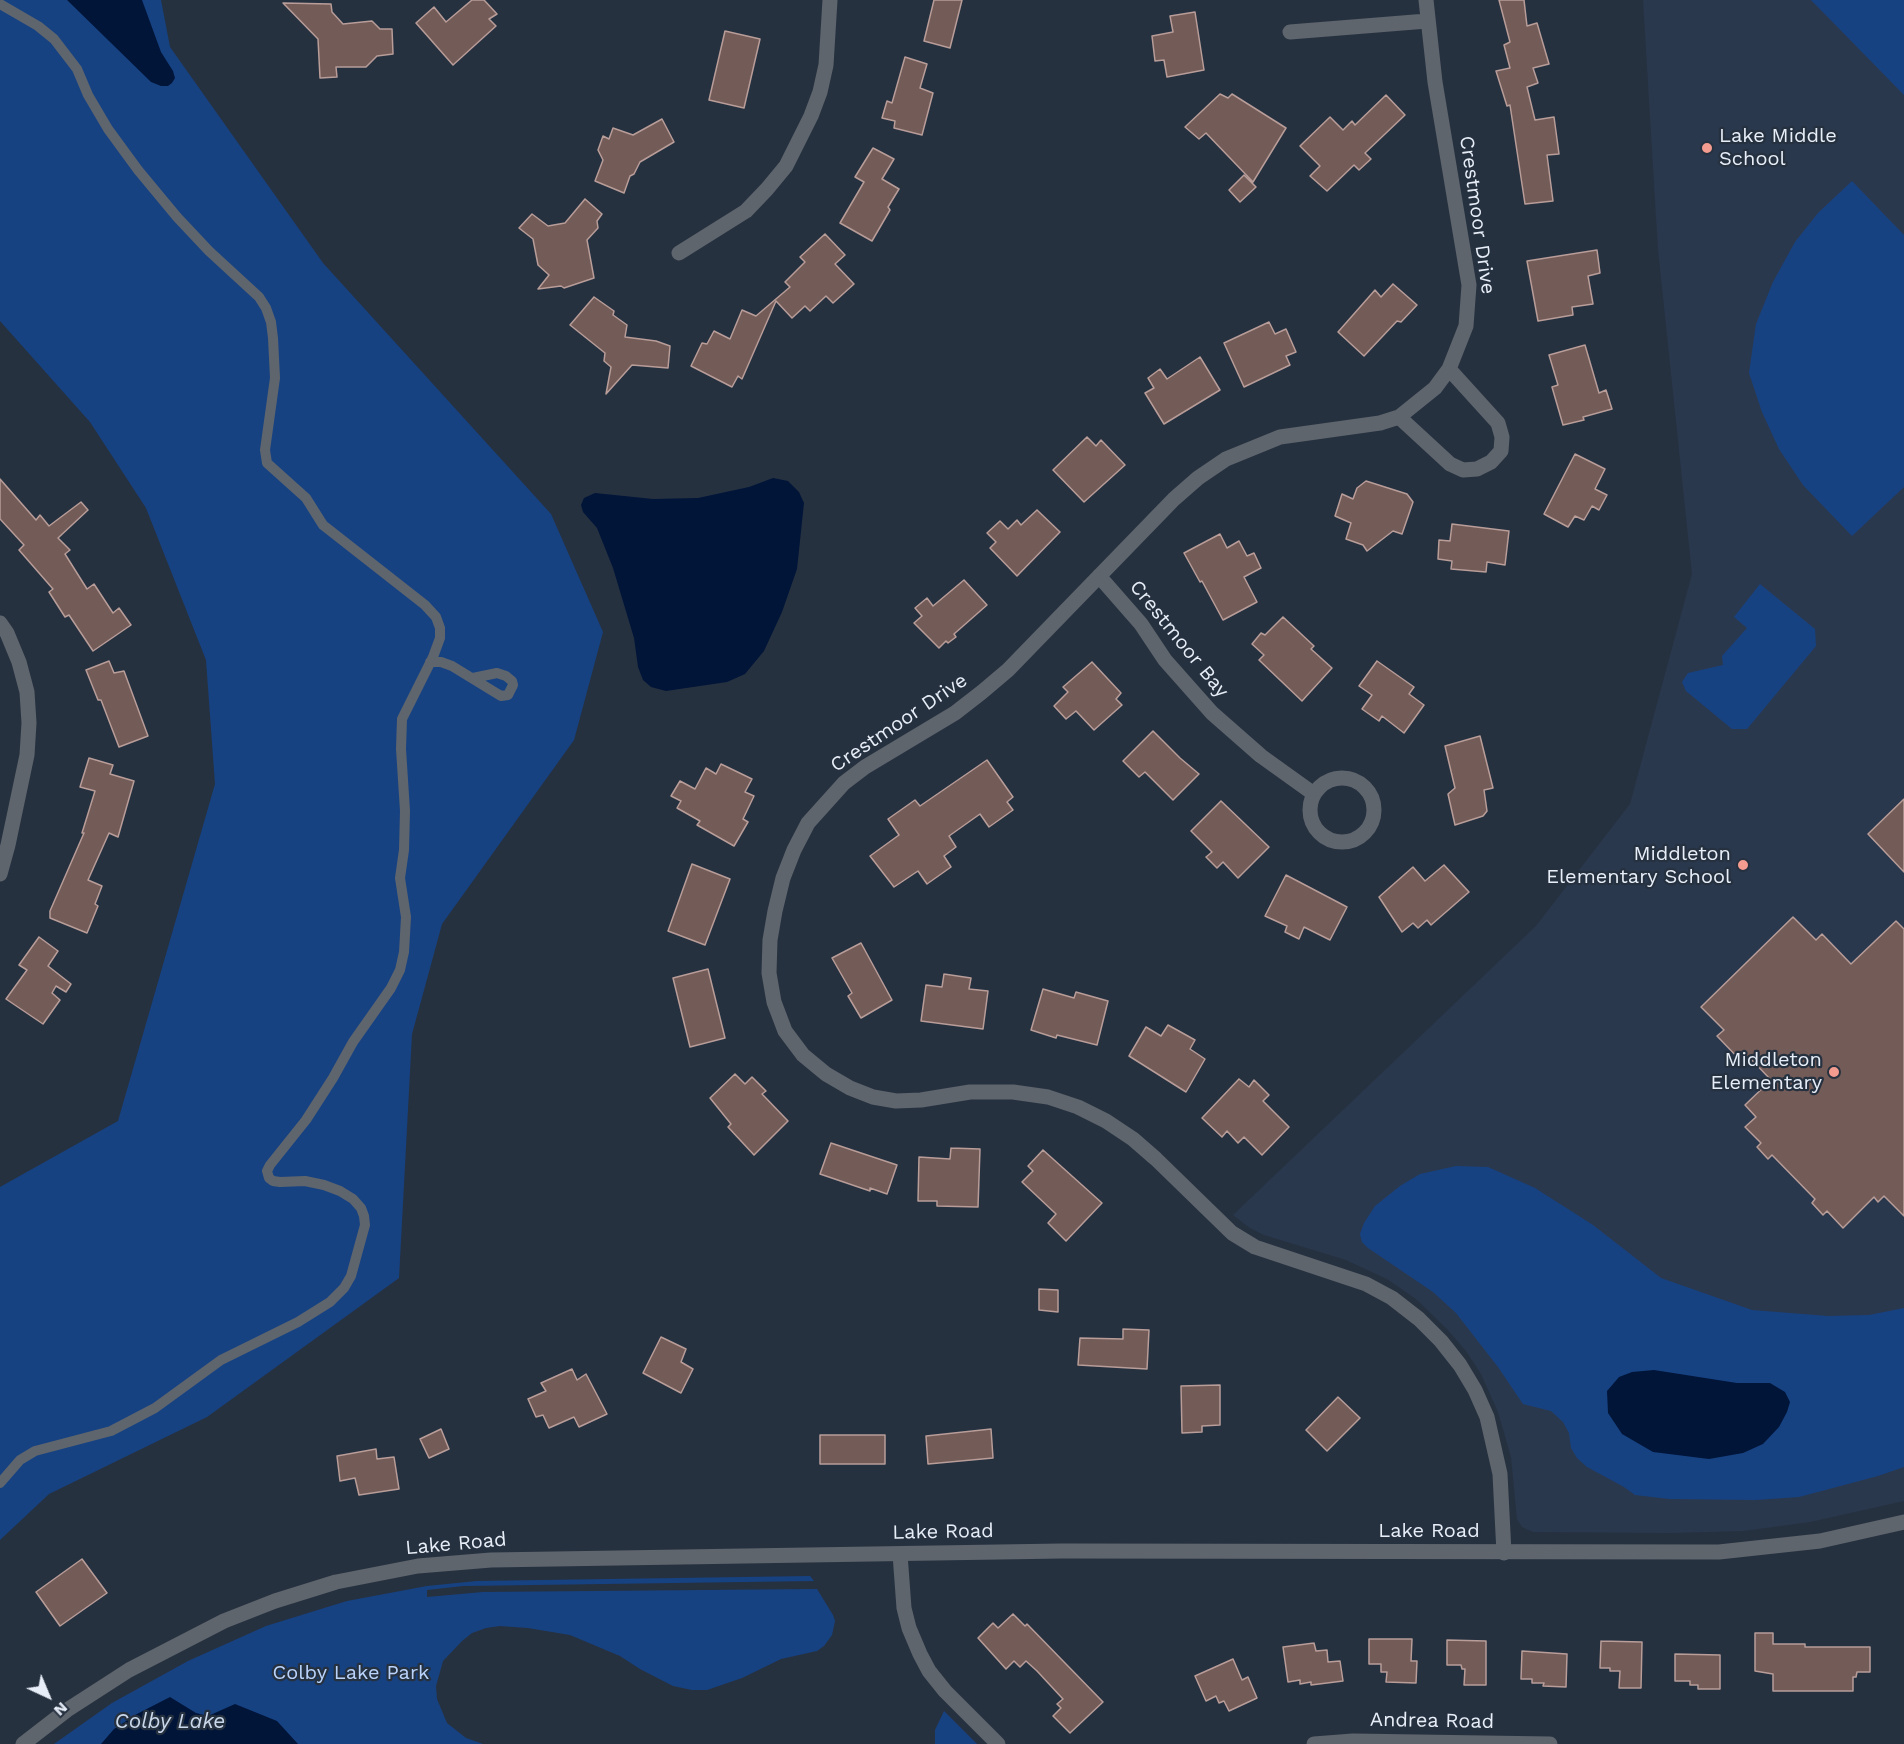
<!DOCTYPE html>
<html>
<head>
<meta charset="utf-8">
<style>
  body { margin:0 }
  #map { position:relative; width:1904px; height:1744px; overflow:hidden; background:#263140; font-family:"Work Sans",sans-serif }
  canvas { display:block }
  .north { position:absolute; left:18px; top:1666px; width:60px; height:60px; -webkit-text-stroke:4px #263140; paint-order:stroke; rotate:136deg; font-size:16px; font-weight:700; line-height:24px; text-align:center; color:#e7eef8 }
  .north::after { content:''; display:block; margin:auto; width:21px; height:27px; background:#e7eef8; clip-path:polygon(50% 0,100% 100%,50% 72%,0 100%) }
</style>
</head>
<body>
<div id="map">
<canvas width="1904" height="1744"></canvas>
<div class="north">N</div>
</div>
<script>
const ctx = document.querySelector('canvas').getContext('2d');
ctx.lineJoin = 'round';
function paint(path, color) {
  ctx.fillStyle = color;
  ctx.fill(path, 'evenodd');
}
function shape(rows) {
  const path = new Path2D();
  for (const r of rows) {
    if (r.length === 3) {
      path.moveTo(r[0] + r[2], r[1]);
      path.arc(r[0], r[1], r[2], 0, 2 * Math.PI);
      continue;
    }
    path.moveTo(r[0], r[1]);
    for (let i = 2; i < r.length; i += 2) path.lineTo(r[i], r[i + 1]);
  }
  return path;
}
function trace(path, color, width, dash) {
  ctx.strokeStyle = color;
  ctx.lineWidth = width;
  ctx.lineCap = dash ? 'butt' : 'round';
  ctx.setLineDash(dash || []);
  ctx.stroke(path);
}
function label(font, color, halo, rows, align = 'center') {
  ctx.font = font + ' "Work Sans",sans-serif';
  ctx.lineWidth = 4.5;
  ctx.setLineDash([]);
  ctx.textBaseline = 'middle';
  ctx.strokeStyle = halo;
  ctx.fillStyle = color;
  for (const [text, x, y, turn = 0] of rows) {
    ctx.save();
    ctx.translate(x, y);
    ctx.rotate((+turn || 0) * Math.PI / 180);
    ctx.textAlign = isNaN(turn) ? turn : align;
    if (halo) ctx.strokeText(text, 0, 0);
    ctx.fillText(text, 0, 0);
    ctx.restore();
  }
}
const built = shape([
  [1643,0,1904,0,1904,1501,1810,1522,1743,1531,1672,1533,1533,1532,1522,1527,1517,1519,1511,1457,1498,1412,1481,1374,1466,1351,1447,1329,1416,1299,1387,1279,1346,1260,1264,1235,1250,1228,1233,1215,1536,926,1630,804,1692,574,1658,249]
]);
const green = shape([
  [0,0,161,0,170,47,323,263,551,514,603,632,574,740,442,924,412,1034,399,1278,207,1417,49,1494,0,1540,0,1187,118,1121,215,784,206,660,146,508,90,422,0,321],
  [1811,0,1904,0,1904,95],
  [1852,181,1904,235,1904,487,1852,536,1803,485,1779,449,1762,412,1749,373,1756,324,1773,282,1795,242,1818,213],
  [1760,584,1815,629,1816,646,1747,729,1732,729,1686,691,1682,682,1688,673,1723,665,1722,656,1747,628,1734,617],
  [1456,1166,1488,1167,1535,1188,1593,1225,1661,1278,1752,1310,1828,1316,1869,1315,1904,1308,1904,1467,1878,1476,1799,1497,1756,1500,1669,1499,1635,1495,1624,1487,1587,1467,1577,1458,1571,1448,1569,1433,1563,1422,1551,1411,1523,1404,1498,1367,1456,1313,1433,1292,1368,1248,1362,1242,1360,1234,1364,1223,1375,1206,1400,1186,1420,1174],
  [810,1576,814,1581,463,1586,427,1590,427,1597,483,1592,817,1589,833,1615,835,1621,832,1635,824,1646,817,1651,781,1659,742,1678,707,1690,692,1690,673,1686,640,1669,620,1656,570,1635,528,1628,500,1626,486,1628,472,1633,462,1641,443,1661,436,1686,437,1699,447,1723,466,1738,483,1744,54,1744,112,1703,188,1661,266,1626,347,1601,427,1586,477,1581],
  [944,1711,977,1744,935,1744,935,1730]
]);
const water = shape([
  [67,0,142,0,161,52,173,71,175,78,172,83,168,86,161,86,151,82],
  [773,478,788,481,799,492,804,503,797,569,782,612,764,651,745,674,727,682,666,691,651,687,643,680,638,667,634,638,613,568,597,528,583,512,581,505,584,498,595,493,653,499,698,498,749,487],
  [1654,1370,1737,1383,1770,1383,1785,1392,1790,1402,1787,1412,1779,1427,1763,1444,1743,1453,1709,1459,1653,1452,1622,1434,1608,1413,1607,1391,1619,1377,1632,1372],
  [170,1697,196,1713,208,1716,235,1704,277,1721,298,1744,101,1744,114,1729,135,1715]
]);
const building = shape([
  [472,0,484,0,497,14,489,19,496,26,453,65,416,23,434,7,446,22,472,0],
  [934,0,962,0,950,48,924,41,934,0],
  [1499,0,1524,0,1527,26,1537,23,1549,64,1533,68,1538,83,1527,87,1535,120,1554,117,1559,154,1547,155,1553,201,1525,204,1510,105,1507,106,1496,71,1510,68,1504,45,1510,42,1499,0],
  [283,3,331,4,332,12,343,24,372,21,380,29,392,29,393,54,377,56,366,67,336,67,337,77,320,78,318,39,283,3],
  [1195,12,1204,70,1167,77,1164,60,1155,61,1152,36,1173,32,1170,16,1195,12],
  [725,31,760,39,744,108,709,100,725,31],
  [905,57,927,64,920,88,933,93,922,135,894,128,895,121,882,118,887,101,892,103,905,57],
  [1220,94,1228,98,1232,94,1286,128,1253,182,1206,133,1199,139,1185,127,1220,94],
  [1386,95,1405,115,1365,153,1371,159,1359,170,1354,165,1327,191,1310,176,1320,166,1300,146,1330,117,1343,130,1352,121,1355,125,1386,95],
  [662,119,674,142,640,162,634,174,630,176,624,193,595,181,603,160,598,150,603,136,609,139,613,128,633,135,662,119],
  [873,148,894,159,882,179,899,189,888,207,890,210,872,241,840,223,864,182,855,177,873,148],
  [1244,175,1256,187,1240,202,1229,190,1244,175],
  [585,199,602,214,597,221,598,228,587,240,594,278,564,288,561,286,538,289,549,275,538,265,533,239,519,228,532,214,548,226,565,223,585,199],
  [825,234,845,255,835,264,854,284,833,303,826,296,810,311,805,306,792,318,776,301,742,379,738,376,732,387,691,366,702,343,707,344,714,331,730,339,742,310,756,316,790,287,785,282,805,262,800,257,825,234],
  [1597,250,1600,273,1588,276,1593,304,1572,307,1573,315,1538,321,1527,261,1597,250],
  [1393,284,1417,305,1401,322,1397,321,1364,356,1338,332,1375,290,1381,297,1393,284],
  [594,297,614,311,613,315,627,325,625,337,656,341,670,346,668,368,632,365,606,394,611,367,604,361,605,353,570,325,594,297],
  [1269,322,1275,334,1286,329,1296,352,1286,356,1290,365,1244,387,1224,343,1269,322],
  [1585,345,1599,393,1606,390,1612,409,1583,417,1584,420,1563,425,1552,387,1558,385,1549,355,1585,345],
  [1200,357,1220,390,1164,424,1145,393,1154,388,1148,378,1160,369,1167,379,1200,357],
  [1087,437,1096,446,1101,440,1125,465,1084,502,1053,470,1087,437],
  [1575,454,1605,469,1595,489,1607,495,1599,510,1592,506,1584,520,1575,516,1568,527,1544,514,1575,454],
  [0,479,36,520,40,515,49,526,81,502,88,510,58,538,70,550,65,554,87,589,94,584,113,613,119,608,131,625,93,651,69,615,65,617,49,592,53,589,19,550,24,545,0,519,0,479],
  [1366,481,1407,494,1413,502,1402,534,1393,531,1367,551,1363,545,1346,539,1351,523,1335,516,1342,494,1353,499,1357,488,1366,481],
  [1037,510,1060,532,1017,576,990,548,996,542,987,533,1000,521,1008,529,1017,520,1021,525,1037,510],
  [1452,524,1509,531,1505,565,1487,562,1486,572,1451,569,1452,561,1438,559,1439,540,1450,541,1452,524],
  [1220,534,1227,548,1239,541,1247,556,1254,553,1261,568,1244,577,1257,602,1223,620,1202,581,1200,582,1184,553,1220,534],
  [964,580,987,605,954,634,956,637,948,643,946,641,939,648,914,623,922,616,915,608,927,598,933,606,964,580],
  [1283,617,1314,646,1311,649,1332,668,1302,701,1259,660,1264,655,1252,644,1261,633,1265,635,1283,617],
  [109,661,114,673,124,671,148,736,119,747,101,700,98,700,86,670,109,661],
  [1377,661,1414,687,1409,694,1424,705,1404,733,1382,716,1379,721,1362,709,1372,695,1359,686,1377,661],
  [1092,662,1121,693,1116,699,1122,705,1094,730,1076,711,1066,719,1054,706,1068,692,1063,687,1092,662],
  [1153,731,1180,758,1199,774,1173,800,1145,772,1139,777,1123,761,1153,731],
  [1480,736,1493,788,1484,790,1487,811,1483,816,1455,825,1448,794,1455,788,1445,746,1480,736],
  [89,758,113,765,110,774,134,781,118,837,109,833,88,880,102,886,95,904,98,906,87,933,50,918,50,911,84,833,82,833,95,791,80,787,89,758],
  [987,760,1013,797,1007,802,1013,810,989,827,980,814,949,836,956,847,944,856,951,867,927,884,918,871,894,887,870,856,899,835,888,819,915,800,920,806,987,760],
  [721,764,752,779,745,792,754,796,743,819,748,822,734,846,697,825,700,821,677,808,681,801,671,796,680,781,695,789,706,768,716,774,721,764],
  [1904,799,1904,872,1868,834,1904,799],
  [1221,801,1269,847,1238,878,1223,862,1217,868,1206,857,1212,852,1191,831,1221,801],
  [692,864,730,879,705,945,668,931,692,864],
  [1444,865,1469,892,1431,925,1427,920,1418,928,1413,923,1402,932,1379,897,1413,867,1425,881,1444,865],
  [1286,875,1347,907,1330,940,1304,927,1299,939,1285,932,1287,926,1265,916,1286,875],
  [1793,917,1816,940,1822,934,1851,964,1896,921,1904,929,1904,1216,1884,1196,1878,1202,1874,1197,1843,1228,1827,1211,1823,1215,1812,1203,1815,1199,1772,1155,1768,1159,1757,1147,1761,1143,1745,1127,1756,1117,1745,1105,1771,1080,1750,1058,1744,1064,1717,1036,1724,1030,1701,1007,1793,917],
  [39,937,58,951,48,966,71,984,66,992,56,986,52,993,60,1000,43,1024,6,999,27,970,19,965,39,937],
  [861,943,892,1000,861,1018,848,996,852,993,832,958,861,943],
  [708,969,725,1038,690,1047,673,978,708,969],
  [944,974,971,978,969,989,988,991,983,1029,921,1021,926,985,942,987,944,974],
  [1043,989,1074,998,1076,992,1108,1001,1097,1045,1057,1035,1056,1038,1031,1030,1043,989],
  [1168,1025,1195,1040,1190,1049,1205,1059,1186,1092,1129,1056,1146,1027,1161,1036,1168,1025],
  [735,1074,745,1084,752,1077,766,1091,762,1094,788,1121,754,1155,728,1127,731,1124,710,1098,735,1074],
  [1239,1079,1249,1087,1254,1080,1269,1095,1263,1101,1289,1127,1262,1155,1244,1137,1238,1143,1227,1131,1222,1137,1202,1118,1239,1079],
  [831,1143,897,1165,887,1194,870,1188,870,1191,820,1174,831,1143],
  [951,1148,980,1149,978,1207,937,1206,937,1201,918,1201,919,1157,950,1159,951,1148],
  [1043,1150,1102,1203,1066,1241,1048,1223,1056,1214,1022,1182,1033,1171,1028,1166,1043,1150],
  [1039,1289,1058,1290,1058,1312,1039,1310,1039,1289],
  [1123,1329,1149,1330,1147,1369,1078,1365,1080,1338,1123,1339,1123,1329],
  [661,1337,686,1349,681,1362,693,1369,681,1393,643,1373,661,1337],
  [572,1369,577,1380,586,1374,607,1414,579,1427,574,1417,549,1428,543,1415,536,1417,528,1399,546,1391,541,1383,572,1369],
  [1220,1385,1220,1425,1202,1426,1202,1432,1182,1433,1181,1386,1220,1385],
  [1338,1397,1360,1418,1327,1451,1306,1430,1338,1397],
  [441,1429,449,1449,429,1458,420,1439,441,1429],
  [991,1429,993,1458,928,1464,926,1436,991,1429],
  [820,1435,885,1435,885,1464,820,1464,820,1435],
  [376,1449,377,1459,394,1457,399,1489,359,1495,355,1478,340,1481,337,1456,376,1449],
  [82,1559,107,1593,60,1626,36,1592,82,1559],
  [1013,1614,1025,1626,1027,1624,1103,1702,1070,1733,1053,1716,1061,1708,1057,1704,1063,1699,1037,1671,1026,1661,1020,1667,1014,1661,1006,1669,978,1638,993,1623,998,1628,1013,1614],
  [1755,1633,1773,1633,1773,1644,1805,1644,1805,1647,1870,1647,1870,1672,1857,1672,1856,1677,1853,1677,1853,1691,1773,1691,1773,1674,1755,1671,1755,1633],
  [1369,1639,1412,1639,1411,1661,1417,1661,1416,1683,1386,1682,1387,1672,1381,1672,1381,1664,1369,1664,1369,1639],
  [1447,1640,1486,1641,1486,1685,1464,1685,1465,1669,1462,1669,1461,1665,1447,1665,1447,1640],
  [1601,1641,1642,1642,1641,1688,1619,1688,1620,1671,1610,1671,1610,1668,1600,1668,1601,1641],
  [1314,1643,1316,1651,1327,1650,1328,1662,1340,1661,1343,1681,1311,1685,1311,1682,1300,1684,1300,1680,1288,1682,1283,1647,1314,1643],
  [1522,1651,1567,1654,1566,1687,1543,1686,1544,1683,1532,1683,1532,1679,1521,1679,1522,1651],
  [1675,1654,1720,1655,1720,1689,1698,1689,1698,1685,1690,1685,1690,1681,1675,1681,1675,1654],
  [1233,1659,1242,1680,1248,1677,1257,1698,1229,1711,1224,1701,1219,1703,1216,1696,1206,1701,1195,1676,1233,1659]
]);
const service = shape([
  [0,4,38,26,54,39,77,69,88,95,108,129,138,170,177,217,209,251,259,297,266,308,271,322,273,338,275,378,265,450,267,463,306,498,323,525,425,605,436,617,440,628,440,638,433,657,402,719,401,749,405,811,404,850,400,878,406,917,404,952,400,970,391,988,353,1042,333,1078,306,1120,270,1165,267,1171,269,1178,273,1181,280,1182,305,1181,324,1185,340,1191,353,1199,361,1208,364,1216,365,1225,351,1276,344,1288,330,1302,298,1322,221,1360,155,1408,111,1431,35,1451,20,1460,0,1483],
  [430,662,441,662,452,666,501,696,508,695,513,685,512,681,506,676,497,673,473,678]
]);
const minor = shape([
  [1426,0,1435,82,1469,285,1466,326,1449,369,1435,388,1399,417,1380,423,1280,437,1226,459,1198,478,1174,499,1008,670,982,692,955,713,865,767,844,783,808,823,794,850,783,878,775,911,770,940,769,973,774,1002,785,1031,803,1055,826,1074,850,1088,873,1097,896,1101,921,1100,970,1092,1013,1092,1048,1097,1078,1107,1106,1121,1133,1139,1156,1159,1232,1233,1255,1247,1366,1284,1392,1298,1419,1319,1441,1341,1460,1365,1475,1390,1487,1417,1500,1474,1504,1553],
  [1290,32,1427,21],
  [679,253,746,211,767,189,786,166,811,116,820,92,826,65,830,0],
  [1399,417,1450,464,1463,470,1477,469,1491,462,1501,451,1502,437,1498,423,1449,369],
  [1099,576,1141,624,1165,660,1212,713,1261,756,1314,794],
  [0,623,7,633,19,662,27,692,29,723,27,755,8,845,0,874],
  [1342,810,32],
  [900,1554,904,1608,909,1628,920,1654,929,1671,945,1691,998,1744],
  [1314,1744,1353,1741,1550,1744]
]);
const tertiary = shape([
  [23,1744,67,1710,129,1670,224,1621,275,1601,336,1582,418,1566,491,1560,1062,1551,1719,1552,1820,1541,1904,1522]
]);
const markers = [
  [1707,148,6,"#f59c90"],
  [1743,865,6,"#f59c90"],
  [1834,1072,6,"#f59c90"]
];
const poiNames = [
  ["Lake Middle",1719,136,"left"],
  ["School",1719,159,"left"],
  ["Middleton",1731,854],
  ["Elementary School",1731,877],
  ["Middleton",1822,1060],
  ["Elementary",1822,1083]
];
const streetNames = [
  ["Crestmoor Drive",1477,215,82],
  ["Crestmoor Bay",1179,639,51],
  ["Crestmoor Drive",899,723,-34],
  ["Lake Road",1429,1531],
  ["Lake Road",943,1532,-1],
  ["Lake Road",456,1544,-5],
  ["Andrea Road",1432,1721,1]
];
const parkNames = [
  ["Colby Lake Park",351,1673]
];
const waterNames = [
  ["Colby Lake",170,1722]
];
paint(built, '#2a384e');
paint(green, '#174282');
paint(water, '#011539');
paint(building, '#735b57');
trace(building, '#b89d99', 1.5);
trace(service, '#5f656d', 10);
trace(minor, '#5f656d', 15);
trace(tertiary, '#5f656d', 15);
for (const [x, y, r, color] of markers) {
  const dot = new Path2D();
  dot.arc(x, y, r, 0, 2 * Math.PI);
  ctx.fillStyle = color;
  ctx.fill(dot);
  trace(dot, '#263140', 2);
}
label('20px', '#e7eef8', '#263140', poiNames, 'right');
label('20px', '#e7eef8', '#263140', streetNames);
label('20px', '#b9d3fb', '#263140', parkNames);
label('italic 21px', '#cad8eb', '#263140', waterNames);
</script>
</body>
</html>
